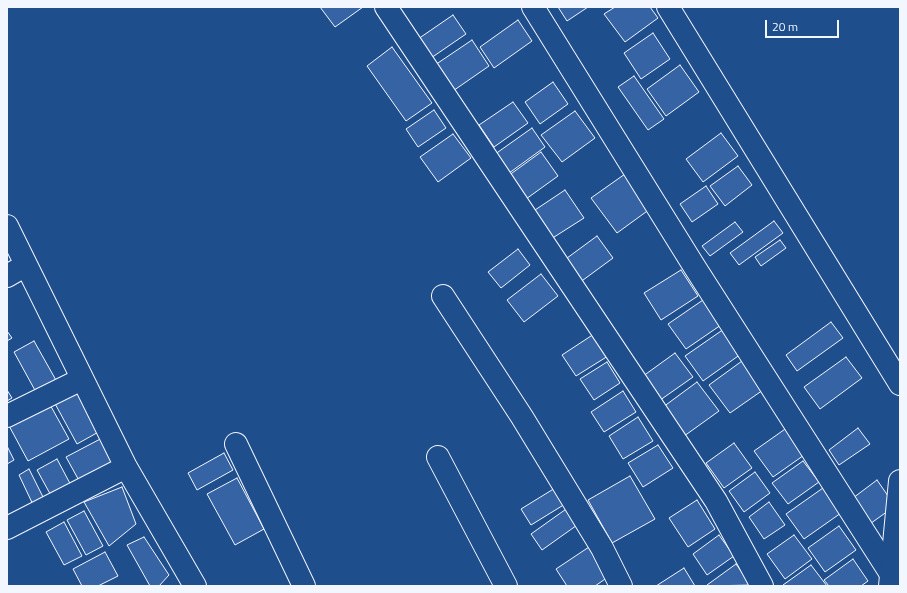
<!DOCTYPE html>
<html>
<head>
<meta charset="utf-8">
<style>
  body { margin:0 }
  #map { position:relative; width:907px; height:593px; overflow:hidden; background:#1f4e8c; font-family:"Titillium Web",sans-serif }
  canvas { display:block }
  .frame { position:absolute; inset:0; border:8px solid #f2f6ff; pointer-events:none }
  .scale { position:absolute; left:765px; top:20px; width:74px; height:18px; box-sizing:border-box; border:2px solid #f2f6ff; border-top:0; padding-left:5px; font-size:12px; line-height:14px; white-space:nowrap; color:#f2f6ff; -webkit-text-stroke:3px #1f4e8c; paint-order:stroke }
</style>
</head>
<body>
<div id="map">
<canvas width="907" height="593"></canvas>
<div class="frame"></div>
<div class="scale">20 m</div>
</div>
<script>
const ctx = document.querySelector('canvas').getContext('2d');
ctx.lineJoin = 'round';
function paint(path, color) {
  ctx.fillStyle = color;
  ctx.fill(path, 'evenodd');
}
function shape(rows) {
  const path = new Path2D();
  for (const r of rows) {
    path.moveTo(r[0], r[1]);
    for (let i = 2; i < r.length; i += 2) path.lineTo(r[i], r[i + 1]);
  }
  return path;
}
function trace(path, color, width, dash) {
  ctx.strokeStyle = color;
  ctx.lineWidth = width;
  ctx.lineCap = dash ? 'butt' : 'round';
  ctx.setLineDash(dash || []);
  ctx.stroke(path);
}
const building = shape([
  [320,7,363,7,335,27,320,7],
  [558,7,588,7,567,21,558,7],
  [615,7,650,7,658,18,625,42,604,14,615,7],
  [453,15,466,34,431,58,418,39,453,15],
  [518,20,532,41,494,68,480,47,518,20],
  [653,33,670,59,641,79,624,53,653,33],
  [472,40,489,66,450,93,432,67,472,40],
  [392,47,432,103,406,121,367,66,392,47],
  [680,65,699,92,666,116,647,89,680,65],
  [634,76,664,119,648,130,618,87,634,76],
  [553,82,568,104,540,124,525,102,553,82],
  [513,102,528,123,494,147,479,125,513,102],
  [434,110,446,128,418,147,406,129,434,110],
  [575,111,595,138,562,162,541,135,575,111],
  [532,128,545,147,505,176,491,157,532,128],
  [721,133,738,156,703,182,686,159,721,133],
  [453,134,471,158,438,182,420,157,453,134],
  [541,152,558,176,526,199,508,176,541,152],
  [738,166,752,185,725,206,710,186,738,166],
  [625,174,650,209,617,233,591,198,625,174],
  [706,186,718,204,692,222,680,204,706,186],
  [565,190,584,218,551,239,532,212,565,190],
  [774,221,783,233,739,265,730,253,774,221],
  [735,222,743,232,710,256,702,246,735,222],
  [597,236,613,258,579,283,563,261,597,236],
  [780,240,786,248,761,266,755,257,780,240],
  [518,249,530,265,501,288,488,272,518,249],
  [681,270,698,296,661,320,644,293,681,270],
  [541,274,558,296,524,322,507,300,541,274],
  [703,300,721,325,686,349,668,324,703,300],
  [831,322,843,338,797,371,786,355,831,322],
  [724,329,741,354,703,381,685,356,724,329],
  [7,331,12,338,7,341,7,331],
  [594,334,608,356,576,376,562,355,594,334],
  [34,341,57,382,37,394,14,352,34,341],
  [675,353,693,377,656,403,639,379,675,353],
  [846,357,862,378,820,409,804,387,846,357],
  [742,361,763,390,730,413,709,385,742,361],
  [607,362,620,383,594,400,580,379,607,362],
  [697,382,719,411,680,439,659,410,697,382],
  [78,386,102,430,77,444,53,400,78,386],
  [7,390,12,398,7,401,7,390],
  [623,391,636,412,604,432,591,412,623,391],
  [48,401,69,439,28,461,7,422,48,401],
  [638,417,653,441,623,459,609,436,638,417],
  [788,427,807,453,773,477,754,451,788,427],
  [858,428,870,444,839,465,829,450,858,428],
  [106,436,120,466,82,486,66,457,106,436],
  [734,443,752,468,724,488,706,463,734,443],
  [658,445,673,468,643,487,628,463,658,445],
  [7,446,14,460,7,464,7,446],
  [224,453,233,470,197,490,188,473,224,453],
  [57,459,74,491,54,501,37,470,57,459],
  [803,461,819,482,788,504,772,483,803,461],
  [29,469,47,505,36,511,19,475,29,469],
  [755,472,770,493,744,512,729,491,755,472],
  [630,476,655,519,612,543,588,500,630,476],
  [237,478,264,529,235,545,207,494,237,478],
  [877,480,895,506,867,526,849,501,877,480],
  [560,485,570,501,531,525,521,509,560,485],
  [122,487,136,524,109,546,84,502,122,487],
  [823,488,841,513,804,539,786,514,823,488],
  [697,500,715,529,688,547,669,518,697,500],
  [769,502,785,525,764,539,749,517,769,502],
  [569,507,580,523,542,550,531,534,569,507],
  [84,511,103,546,86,555,67,520,84,511],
  [64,522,82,556,64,565,46,532,64,522],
  [839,526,856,550,825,572,808,548,839,526],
  [719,535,734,556,707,575,693,554,719,535],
  [794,535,812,559,785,579,767,554,794,535],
  [144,537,169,575,159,586,150,586,127,545,144,537],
  [592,545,611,575,595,586,567,586,556,569,592,545],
  [105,552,118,576,98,586,82,586,73,569,105,552],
  [853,559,868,581,861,586,829,586,824,580,853,559],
  [736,564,751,585,707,586,707,585,736,564],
  [811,565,827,586,784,586,783,585,811,565],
  [684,568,695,586,656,586,684,568]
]);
const street = shape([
  [386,7,716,501,762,586],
  [533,7,694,266,891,574],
  [7,226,126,467,195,586],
  [7,276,26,265],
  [443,296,522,417,602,548,621,586],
  [7,416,82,379],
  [236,444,304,586],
  [438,457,506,586],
  [7,528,126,467]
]);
const secondary = shape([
  [668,7,900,384],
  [890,586,900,481]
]);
paint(building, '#3563a3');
trace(building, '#f2f6ff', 1);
trace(street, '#f2f6ff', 24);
trace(secondary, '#f2f6ff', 24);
trace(street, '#1f4e8c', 22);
trace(secondary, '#1f4e8c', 22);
</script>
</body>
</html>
